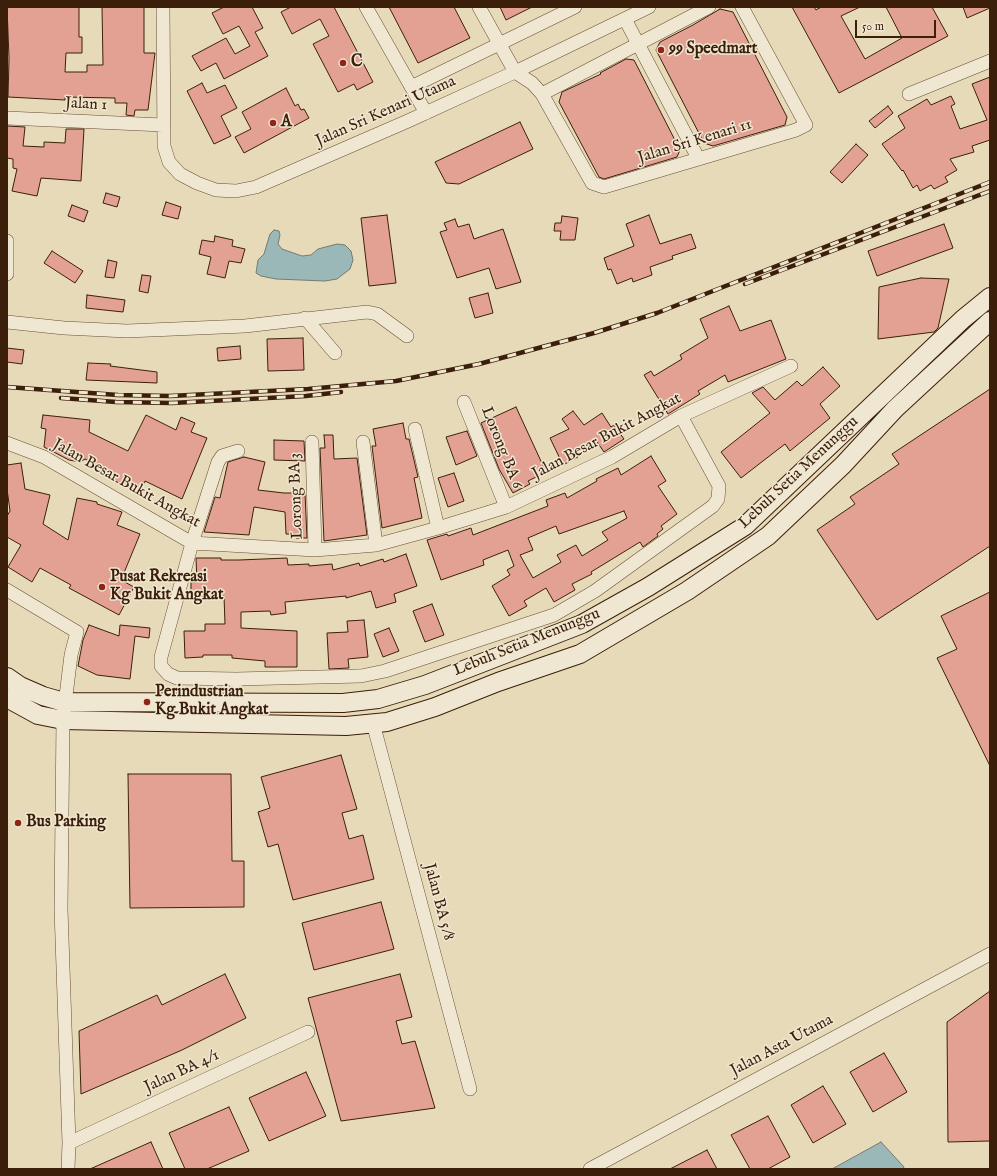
<!DOCTYPE html>
<html>
<head>
<meta charset="utf-8">
<style>
  body { margin:0 }
  #map { position:relative; width:997px; height:1176px; overflow:hidden; background:#e7dab9; font-family:"IM FELL English",serif }
  canvas { display:block }
  .frame { position:absolute; inset:0; border:8px solid #3c1f0b; pointer-events:none }
  .scale { position:absolute; left:855px; top:20px; width:81px; height:18px; box-sizing:border-box; border:2px solid #3c1f0b; border-top:0; padding-left:5px; font-size:12px; line-height:14px; white-space:nowrap; color:#3c1f0b; -webkit-text-stroke:3px #efe7d2; paint-order:stroke }
</style>
</head>
<body>
<div id="map">
<canvas width="997" height="1176"></canvas>
<div class="frame"></div>
<div class="scale">50 m</div>
</div>
<script>
const ctx = document.querySelector('canvas').getContext('2d');
ctx.lineJoin = 'round';
function paint(path, color) {
  ctx.fillStyle = color;
  ctx.fill(path, 'evenodd');
}
function shape(rows) {
  const path = new Path2D();
  for (const r of rows) {
    path.moveTo(r[0], r[1]);
    for (let i = 2; i < r.length; i += 2) path.lineTo(r[i], r[i + 1]);
  }
  return path;
}
function trace(path, color, width, dash) {
  ctx.strokeStyle = color;
  ctx.lineWidth = width;
  ctx.lineCap = dash ? 'butt' : 'round';
  ctx.setLineDash(dash || []);
  ctx.stroke(path);
}
function label(font, color, halo, rows, align = 'center') {
  ctx.font = font + ' "IM FELL English",serif';
  ctx.lineWidth = 3;
  ctx.setLineDash([]);
  ctx.textBaseline = 'middle';
  ctx.strokeStyle = halo;
  ctx.fillStyle = color;
  for (const [text, x, y, turn = 0] of rows) {
    ctx.save();
    ctx.translate(x, y);
    ctx.rotate((+turn || 0) * Math.PI / 180);
    ctx.textAlign = isNaN(turn) ? turn : align;
    if (halo) ctx.strokeText(text, 0, 0);
    ctx.fillText(text, 0, 0);
    ctx.restore();
  }
}
const water = shape([
  [274,230,279,231,280,235,278,244,282,249,302,256,311,255,318,249,337,244,345,245,351,251,353,260,350,269,337,279,325,281,276,279,261,276,256,273,258,260,264,254,270,234,274,230],
  [881,1142,904,1167,903,1169,832,1169,881,1142]
]);
const building = shape([
  [7,7,79,7,79,37,82,37,82,53,66,53,65,72,87,72,87,65,103,65,102,7,144,7,144,53,155,53,148,110,135,110,134,116,126,115,127,103,115,103,115,98,65,97,65,100,8,97,9,58,7,7],
  [224,7,252,7,263,28,255,32,268,56,224,79,216,63,201,71,192,56,226,38,235,54,250,46,239,26,223,34,212,13,224,7],
  [291,7,334,7,373,82,357,90,354,84,338,92,313,44,329,36,320,19,292,34,281,12,291,7],
  [389,7,454,7,470,38,418,63,389,7],
  [500,7,532,7,506,20,500,7],
  [792,7,814,7,816,10,821,7,860,7,841,16,865,59,902,38,886,7,932,7,948,36,839,93,792,7],
  [963,7,990,7,990,8,967,18,963,7],
  [720,9,733,12,787,117,785,125,713,146,704,143,656,50,660,42,693,25,720,9],
  [626,59,634,60,680,150,677,157,604,179,599,177,559,102,562,92,601,74,600,73,626,59],
  [990,77,990,140,972,146,974,152,950,159,957,170,945,177,948,182,934,189,931,185,920,191,917,185,913,188,903,170,902,171,882,144,905,128,898,116,927,99,931,105,951,96,955,104,951,106,960,129,987,120,972,84,990,77],
  [202,83,207,93,225,85,237,108,221,116,231,136,214,144,187,91,202,83],
  [286,88,295,106,298,104,301,110,304,109,309,118,244,153,235,137,251,129,242,112,286,88],
  [888,106,893,113,875,128,869,121,888,106],
  [520,122,533,149,459,184,446,183,435,162,520,122],
  [7,126,25,127,23,146,44,147,44,142,65,143,66,129,84,129,81,181,41,178,37,196,12,191,17,169,13,168,13,159,7,158,7,126],
  [856,144,868,155,842,183,830,172,856,144],
  [106,193,120,197,117,207,103,203,106,193],
  [166,202,181,207,178,219,162,215,166,202],
  [72,205,88,211,84,222,68,216,72,205],
  [387,215,396,283,369,286,361,218,387,215],
  [649,215,660,244,691,234,696,248,672,256,673,259,650,267,652,275,633,282,632,278,617,284,611,269,608,270,604,258,634,246,626,224,649,215],
  [562,216,578,218,575,240,560,240,561,231,554,231,555,223,561,223,562,216],
  [455,219,458,227,469,224,474,239,503,229,521,282,496,289,489,268,457,278,440,232,447,230,444,223,455,219],
  [944,224,953,248,877,276,868,251,944,224],
  [215,236,233,240,232,246,245,249,241,263,229,261,225,278,207,274,211,257,199,254,202,240,214,242,215,236],
  [52,251,83,271,75,283,44,263,52,251],
  [108,260,117,262,114,278,105,277,108,260],
  [142,275,151,276,148,293,139,291,142,275],
  [921,278,949,279,938,328,934,332,878,339,879,287,921,278],
  [488,293,493,313,475,318,469,298,488,293],
  [87,295,125,300,123,312,86,308,87,295],
  [729,306,740,331,771,320,786,359,728,382,725,375,698,391,700,394,668,414,644,375,651,371,654,376,682,359,680,355,708,338,700,319,729,306],
  [303,338,304,370,268,371,267,339,303,338],
  [240,346,241,359,218,361,217,348,240,346],
  [7,348,24,350,22,364,7,362,7,348],
  [88,363,111,364,110,366,157,372,157,383,86,380,88,363],
  [823,367,840,386,820,404,830,418,790,451,785,444,741,478,721,452,770,413,752,393,763,387,775,400,797,381,802,386,823,367],
  [990,389,990,546,877,620,817,530,855,504,850,497,899,464,892,454,990,389],
  [516,407,546,472,528,481,530,484,513,493,499,469,481,423,516,407],
  [573,411,584,425,602,413,611,427,614,425,624,439,604,452,595,439,576,453,578,457,563,465,550,438,569,429,562,419,573,411],
  [43,415,90,420,89,432,128,451,146,415,176,430,181,417,195,423,191,432,207,438,182,499,145,481,139,493,113,480,116,474,85,459,80,462,69,460,44,447,46,429,41,428,43,415],
  [403,423,406,439,409,439,418,477,414,478,422,518,382,528,372,446,376,446,373,429,403,423],
  [467,431,477,456,456,465,446,437,467,431],
  [324,435,333,435,334,459,357,458,367,535,324,541,320,448,325,448,324,435],
  [274,440,304,441,305,461,274,460,274,440],
  [651,456,666,481,658,486,677,514,661,526,663,529,657,534,658,536,643,547,640,542,591,572,592,574,572,584,575,590,554,602,546,588,524,601,527,606,509,616,492,586,510,575,507,570,514,566,508,550,483,560,484,565,441,580,427,540,447,534,448,536,471,528,473,535,548,506,546,500,565,493,567,498,597,481,596,479,618,468,621,475,651,456],
  [624,511,627,518,602,532,608,540,582,556,576,545,557,555,561,562,533,578,520,555,533,550,528,538,556,526,559,534,624,511],
  [244,457,265,462,258,490,284,493,305,493,307,538,296,538,296,534,286,534,285,512,254,507,249,535,204,532,215,497,220,498,228,462,244,457],
  [21,463,25,489,50,495,43,524,68,540,77,498,97,502,97,504,122,512,117,525,140,534,121,580,134,587,119,615,69,588,71,585,40,568,32,582,8,567,21,545,7,537,7,516,10,511,7,489,7,465,21,463],
  [454,473,464,501,448,507,438,478,454,473],
  [406,554,417,586,394,594,396,602,376,608,371,591,346,598,346,596,285,602,286,613,271,615,270,611,241,612,241,628,297,631,297,667,265,667,265,661,232,658,232,655,203,655,203,657,185,658,184,631,205,631,205,624,225,624,224,596,191,597,191,582,197,582,196,558,221,558,221,560,239,560,287,558,288,565,309,564,309,566,332,564,333,570,359,563,360,566,383,559,384,562,406,554],
  [990,592,990,766,937,658,957,649,941,616,990,592],
  [432,604,444,635,425,642,413,611,432,604],
  [364,620,368,657,348,659,349,668,329,669,327,633,348,632,347,621,364,620],
  [89,625,119,636,120,625,150,628,149,638,135,636,130,679,97,675,78,666,83,640,89,625],
  [389,628,399,651,383,657,374,634,389,628],
  [341,755,357,809,342,813,349,839,363,835,374,879,293,900,278,844,268,847,258,812,270,808,261,777,341,755],
  [128,774,231,774,232,861,244,861,244,907,130,908,128,774],
  [381,902,394,949,314,970,302,923,381,902],
  [225,974,246,1018,182,1050,81,1094,79,1031,157,995,162,1005,225,974],
  [400,974,412,1017,396,1021,402,1044,415,1041,435,1108,341,1121,308,998,400,974],
  [990,991,990,1141,948,1142,947,1022,990,991],
  [884,1053,907,1092,873,1112,850,1072,884,1053],
  [306,1072,326,1116,269,1141,249,1098,306,1072],
  [823,1086,846,1124,813,1143,791,1105,823,1086],
  [229,1107,249,1151,207,1169,185,1169,169,1133,229,1107],
  [768,1116,790,1157,768,1169,750,1169,731,1135,768,1116],
  [151,1142,163,1169,90,1169,151,1142],
  [707,1150,717,1169,670,1169,707,1150]
]);
const street = shape([
  [163,7,164,146,169,162,180,174,197,183,216,190,236,191,256,187,408,121,515,72,649,7],
  [366,7,426,113],
  [479,7,515,72,532,83,542,94,592,183,604,187,796,130,806,125,742,7],
  [625,19,698,158],
  [411,87,575,7],
  [542,94,709,7],
  [909,94,990,61],
  [7,118,163,125],
  [7,241,7,274],
  [305,318,335,353],
  [7,322,64,328,127,331,245,326,367,312,377,314,407,336],
  [464,402,506,507],
  [415,429,438,528],
  [312,442,315,550],
  [363,442,376,545],
  [7,443,44,457,192,543,315,550,376,545,438,528,506,507,612,457,681,416,791,366],
  [238,451,222,456,218,462,192,543,161,657,161,666,168,674,177,678,236,679,361,676,385,671,554,615,595,591,713,506,718,499,719,486,681,416],
  [7,590,77,632,71,655,63,720,61,909,69,1143,68,1169],
  [236,702,236,679],
  [373,723,470,1089],
  [69,1143,308,1032],
  [590,1169,990,954]
]);
const secondary = shape([
  [7,677,20,686,43,696,64,702,343,703,378,699,425,685,582,624,648,587,745,526,963,319,990,297],
  [7,698,38,715,63,720,346,726,387,722,435,707,498,682,580,654,687,591,768,536,843,465,895,409,990,321]
]);
const rail = shape([
  [745,284,990,191],
  [7,387,118,395,170,396,308,389,396,381,479,364,594,333,657,313,990,182],
  [61,398,116,402,172,403,306,396,341,392]
]);
const markers = [
  [661,50,4,"#8f2418"],
  [343,63,4,"#8f2418"],
  [273,123,4,"#8f2418"],
  [102,587,4,"#8f2418"],
  [147,702,4,"#8f2418"],
  [18,823,4,"#8f2418"]
];
const poiNames = [
  ["99 Speedmart",669,50],
  ["C",351,63],
  ["A",281,123],
  ["Pusat Rekreasi",110,578],
  ["Kg Bukit Angkat",110,596],
  ["Perindustrian",155,693],
  ["Kg Bukit Angkat",155,711],
  ["Bus Parking",26,823]
];
const streetNames = [
  ["Jalan 1",86,105,3],
  ["Jalan Sri Kenari Utama",386,112,-24],
  ["Jalan Sri Kenari 11",695,142,-17],
  ["Jalan Besar Bukit Angkat",607,437,-28],
  ["Lorong BA 6",501,448,68],
  ["Lebuh Setia Menunggu",799,473,-43],
  ["Jalan Besar Bukit Angkat",126,484,29],
  ["Lorong BA 3",297,496,-92],
  ["Lebuh Setia Menunggu",527,643,-22],
  ["Jalan BA 5/8",438,902,75],
  ["Jalan Asta Utama",782,1046,-28],
  ["Jalan BA 4/1",182,1072,-25]
];
paint(water, '#9ab8b8');
trace(water, '#747b73', 1);
paint(building, '#e3a194');
trace(building, '#3c1f0b', 1);
trace(street, '#674e36', 14);
trace(secondary, '#3c1f0b', 20);
trace(street, '#efe7d2', 13);
trace(secondary, '#efe7d2', 18);
trace(rail, '#3c1f0b', 4.5);
trace(rail, '#efe7d2', 3, [9]);
for (const [x, y, r, color] of markers) {
  const dot = new Path2D();
  dot.arc(x, y, r, 0, 2 * Math.PI);
  ctx.fillStyle = color;
  ctx.fill(dot);
  trace(dot, '#efe7d2', 1.5);
}
label('bold 16px', '#3c1f0b', '#efe7d2', poiNames, 'left');
label('16px', '#3c1f0b', '#efe7d2', streetNames);
</script>
</body>
</html>
